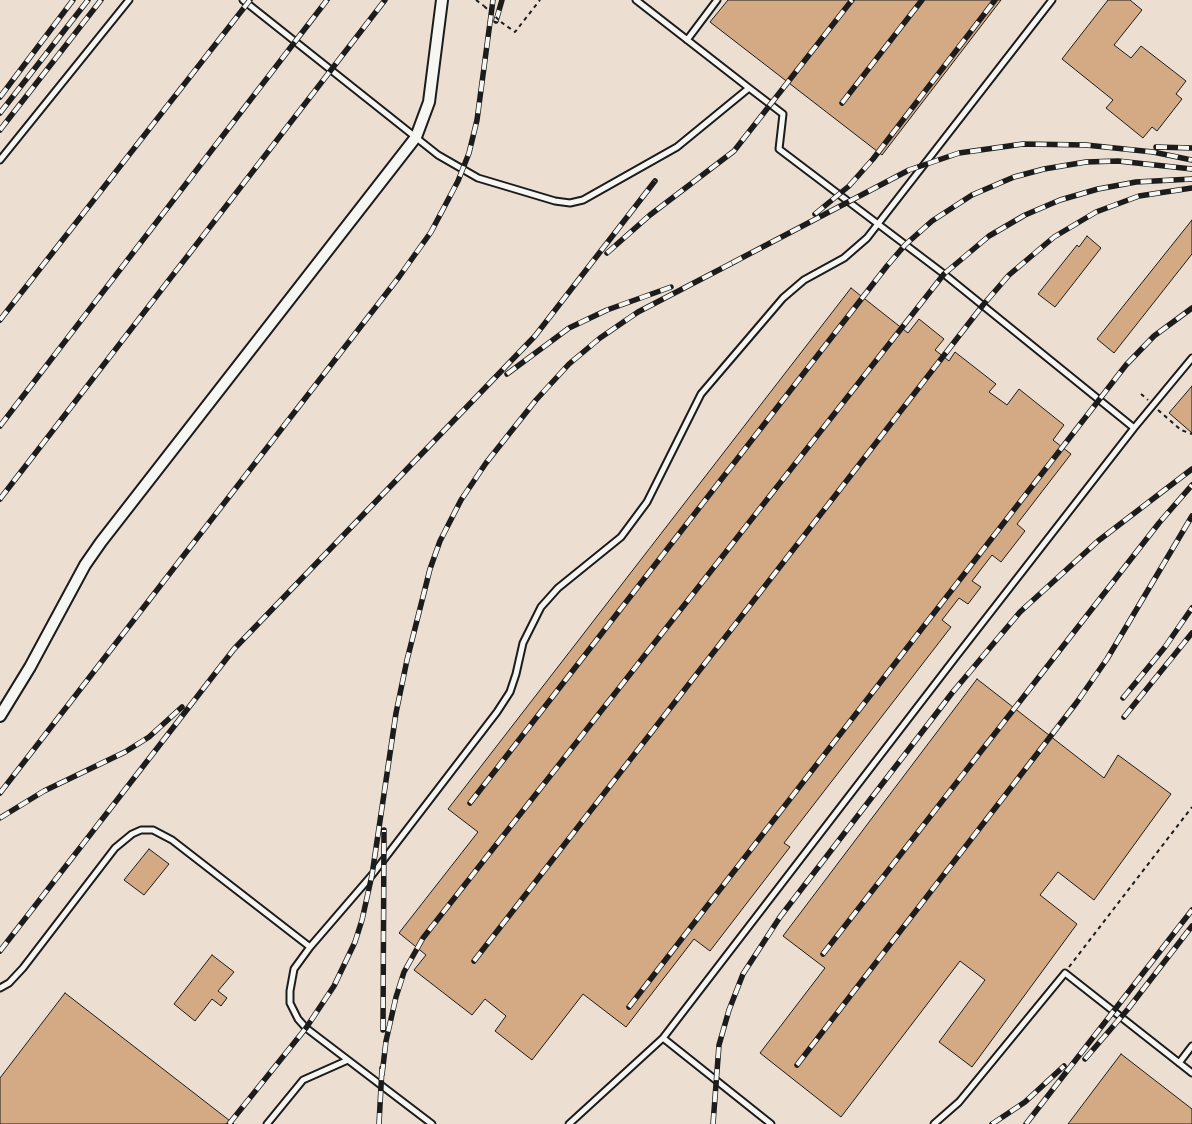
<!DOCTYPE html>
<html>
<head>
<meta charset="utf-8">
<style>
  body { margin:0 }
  canvas { display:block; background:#f6f6f2 }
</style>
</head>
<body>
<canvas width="1192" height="1124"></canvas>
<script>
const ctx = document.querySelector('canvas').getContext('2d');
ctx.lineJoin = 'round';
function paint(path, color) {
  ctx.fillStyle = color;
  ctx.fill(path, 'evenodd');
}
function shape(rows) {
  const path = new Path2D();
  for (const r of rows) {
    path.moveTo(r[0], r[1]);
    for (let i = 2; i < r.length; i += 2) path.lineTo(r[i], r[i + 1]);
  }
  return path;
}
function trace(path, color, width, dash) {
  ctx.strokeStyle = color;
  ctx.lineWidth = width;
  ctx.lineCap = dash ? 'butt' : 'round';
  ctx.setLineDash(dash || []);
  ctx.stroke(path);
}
const built = shape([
  [0,0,1192,0,1192,1124,0,1124]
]);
const building = shape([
  [728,0,1001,0,882,155,710,22,728,0],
  [1108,0,1130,0,1142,10,1114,45,1131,58,1141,46,1186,81,1176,94,1182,99,1157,131,1152,127,1143,138,1106,108,1113,100,1062,59,1108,0],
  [1192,220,1192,254,1114,353,1097,339,1192,220],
  [1087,236,1101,248,1055,307,1038,294,1077,245,1079,247,1087,236],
  [851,288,908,333,919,319,944,339,935,350,949,361,955,352,996,384,989,392,1007,405,1019,389,1064,425,1053,440,1071,454,1017,524,1025,531,1001,562,992,555,972,581,981,587,968,604,959,598,942,620,951,627,784,843,790,847,710,951,694,939,626,1027,583,994,532,1060,495,1031,506,1016,485,999,472,1015,414,970,426,955,399,933,478,832,448,809,851,288],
  [1192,386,1192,433,1169,413,1192,386],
  [977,679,1104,778,1118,755,1171,794,1094,900,1058,872,1040,895,1077,924,972,1067,939,1042,985,980,960,961,841,1117,760,1053,825,968,783,936,977,679],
  [149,849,169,864,144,895,124,880,149,849],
  [212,955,234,972,218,991,227,998,221,1006,212,999,195,1021,174,1004,212,955],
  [65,993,234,1124,0,1124,0,1078,65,993],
  [1121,1054,1192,1109,1192,1124,1068,1124,1121,1054]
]);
const path = shape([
  [476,0,484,6],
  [501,22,515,32,540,0],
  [1141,394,1148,400],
  [1158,410,1181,430,1192,434],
  [1069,967,1192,807]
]);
const lane = shape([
  [243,0,438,155,478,178,555,201,570,203,583,200,677,147,749,88,783,114,779,149,944,274,1134,428],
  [636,0,749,88],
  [687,40,717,0],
  [0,160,129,0],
  [0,988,9,983,23,968,115,848,132,834,141,830,153,830,172,840,310,947],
  [663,1038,771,1124],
  [1179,1063,1192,1046],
  [267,1124,303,1080,348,1060],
  [432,1124,306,1028,298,1019,290,1003,290,991,294,969,310,947,372,875,497,712,510,692,516,674,523,643,541,607,558,588,621,537,647,502,701,394,783,298,804,280,844,258,867,238,1052,0],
  [569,1124,663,1038,955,658,1134,428,1192,358],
  [934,1124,959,1102,1065,973,1192,1073]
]);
const street = shape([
  [0,716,30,667,85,565,101,542,416,137,429,102,442,0]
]);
const rail = shape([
  [496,21,502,0],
  [0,97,73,0],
  [842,103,922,0],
  [0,113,88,0],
  [0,130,101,0],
  [1156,147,1192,148],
  [815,214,849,186,873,159,995,0],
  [607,253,650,215,734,151,852,0],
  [732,263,909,170,959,153,1023,144,1086,145,1153,152,1192,160],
  [0,320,250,0],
  [507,374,569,328,607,310,671,287],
  [0,426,327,0],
  [0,499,385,0],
  [1123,698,1165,647,1192,608],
  [1124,717,1192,633],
  [0,793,399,277,431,232,458,181,469,153,477,120,493,0],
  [470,803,887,266,905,245,932,221,972,195,1014,177,1044,169,1086,162,1118,161,1192,169],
  [0,818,44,791,125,752,149,737,182,707],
  [0,951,234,649,535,336,655,181],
  [823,954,1159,523,1192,485],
  [474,961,983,305,1009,275,1054,237,1096,212,1139,196,1192,188],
  [629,1007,1126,365,1154,336,1192,308],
  [383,1030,384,830],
  [1085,1059,1128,1009,1192,926],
  [797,1065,1077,702,1107,659,1192,516],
  [382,1075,386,1041,396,997,404,972,423,938,944,274,989,236,1025,215,1060,200,1098,189,1136,182,1192,179],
  [229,1124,306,1028,334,986,355,942,362,920,372,875,396,713,407,660,430,569,440,541,461,500,486,463,536,400,569,364,600,338,638,312,736,261],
  [379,1124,382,1068],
  [713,1124,719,1045,729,1010,743,974,780,917,952,693,1020,612,1098,541,1192,469],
  [992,1124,1025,1102,1064,1066],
  [1026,1124,1192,910]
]);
const pathBridge = shape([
  [484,6,501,22]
]);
paint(built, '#ecdfd1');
paint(building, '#d4aa85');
trace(building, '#1c1c1c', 1);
trace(lane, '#1c1c1c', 9);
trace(street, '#1c1c1c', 14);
trace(path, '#1c1c1c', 2, [4, 4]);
trace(lane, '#f6f6f2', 5);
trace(street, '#f6f6f2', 10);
trace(rail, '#1c1c1c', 5.5);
trace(rail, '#f6f6f2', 4, [11]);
trace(pathBridge, '#1c1c1c', 2, [4, 4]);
</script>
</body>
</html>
